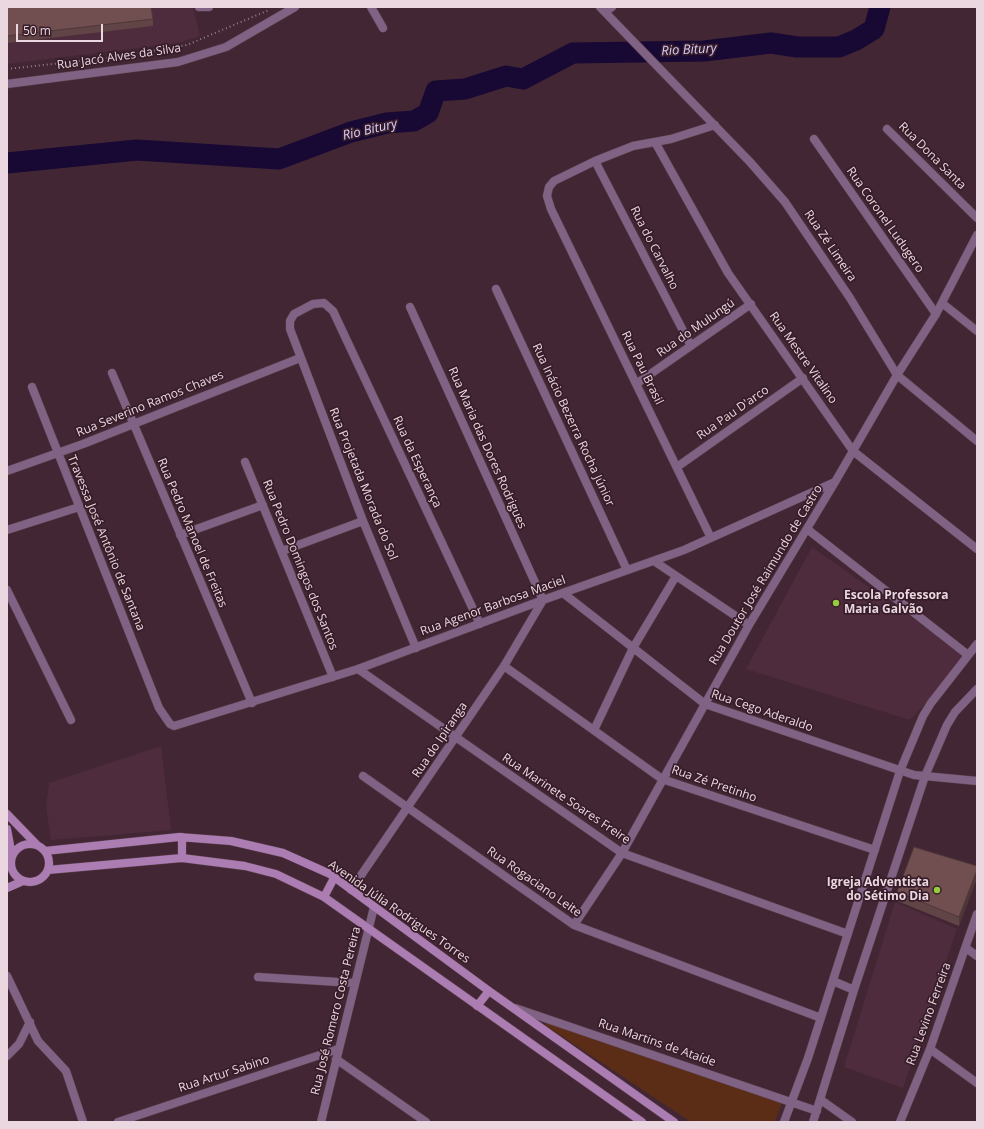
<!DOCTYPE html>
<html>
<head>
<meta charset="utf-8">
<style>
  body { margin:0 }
  #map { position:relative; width:984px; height:1129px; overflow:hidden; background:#422633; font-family:"Open Sans",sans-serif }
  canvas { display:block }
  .frame { position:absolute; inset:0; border:8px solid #ead7df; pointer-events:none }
  .scale { position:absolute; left:16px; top:24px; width:87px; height:18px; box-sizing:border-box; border:2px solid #ead7df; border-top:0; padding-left:5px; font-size:12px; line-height:14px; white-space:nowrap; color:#ead7df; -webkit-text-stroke:3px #371c29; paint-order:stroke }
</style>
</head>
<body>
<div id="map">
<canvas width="984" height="1129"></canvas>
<div class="frame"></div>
<div class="scale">50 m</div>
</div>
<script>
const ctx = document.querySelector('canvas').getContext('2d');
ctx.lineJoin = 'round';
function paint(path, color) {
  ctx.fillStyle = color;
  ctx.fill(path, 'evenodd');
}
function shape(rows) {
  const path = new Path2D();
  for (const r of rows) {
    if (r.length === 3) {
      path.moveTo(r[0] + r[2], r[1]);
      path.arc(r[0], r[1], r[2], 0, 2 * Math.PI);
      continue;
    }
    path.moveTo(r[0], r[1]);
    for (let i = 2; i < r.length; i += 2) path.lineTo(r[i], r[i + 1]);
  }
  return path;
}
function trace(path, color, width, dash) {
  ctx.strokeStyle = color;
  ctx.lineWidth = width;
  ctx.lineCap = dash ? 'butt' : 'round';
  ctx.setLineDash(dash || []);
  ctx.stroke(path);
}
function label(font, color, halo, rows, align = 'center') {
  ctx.font = font + ' "Open Sans",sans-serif';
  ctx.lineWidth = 3.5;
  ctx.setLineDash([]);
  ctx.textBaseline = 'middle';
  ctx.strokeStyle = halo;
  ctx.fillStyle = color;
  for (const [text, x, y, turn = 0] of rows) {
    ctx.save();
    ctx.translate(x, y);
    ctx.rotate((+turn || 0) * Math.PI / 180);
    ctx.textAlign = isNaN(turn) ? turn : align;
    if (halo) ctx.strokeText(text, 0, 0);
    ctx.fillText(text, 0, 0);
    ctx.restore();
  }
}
const built = shape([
  [7,7,193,7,200,36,178,43,7,64],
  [812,547,969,658,910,720,746,669],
  [161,746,171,830,51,840,46,806,49,783],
  [895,902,957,929,903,1088,844,1067]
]);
const green = shape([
  [546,1021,782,1102,775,1122,691,1122,545,1025]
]);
const river = shape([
  [7,163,137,150,279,159,351,132,387,123,414,121,428,113,436,91,465,89,506,76,523,79,573,53,704,51,771,43,797,47,839,47,856,40,874,29,880,7]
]);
const path = shape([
  [7,69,116,57,187,45,269,10]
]);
const street = shape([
  [199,7,209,7],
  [371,7,383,28],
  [600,7,750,162,785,202,850,298,897,375,977,441],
  [605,12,612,7],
  [7,84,178,62,226,47,295,7],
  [887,129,977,218],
  [814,139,936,314],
  [655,142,728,273,853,451,977,549],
  [595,161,691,346],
  [496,289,627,570],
  [942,303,977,331],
  [112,373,252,703],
  [636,384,751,304],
  [32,387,159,708,170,724,174,726,358,669,543,600,684,550,835,482],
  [245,462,333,677],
  [677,467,803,378],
  [7,471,83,444,300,358],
  [807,529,968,655],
  [7,530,79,507],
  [180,535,263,505],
  [711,538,551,209,547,196,549,187,554,181,595,161,633,146,671,139,715,125],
  [282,551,363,521],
  [654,561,749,625],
  [7,590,71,720],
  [563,593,705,704,914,775,977,781],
  [416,648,363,521,290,329,290,321,294,314,313,304,324,303,333,311,480,624],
  [504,666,662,779,875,850],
  [358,669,622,853,848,934],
  [594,730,633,648,676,576],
  [363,776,574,925,821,1018],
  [351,890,504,666,543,600,410,307],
  [574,925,622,853,749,625,835,482,897,375,936,314,977,235],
  [966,948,977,956],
  [7,976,38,1041,66,1071,83,1122],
  [258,977,354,983],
  [833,981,854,990],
  [515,1008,817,1111],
  [930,1049,977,1083],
  [7,1056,19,1044,30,1022],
  [336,1059,426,1122],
  [821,1100,852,1122],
  [118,1122,338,1049],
  [321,1122,374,907],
  [784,1122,808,1058,900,771,923,716,931,703,977,644],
  [813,1122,854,990,925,776,947,725,955,712,977,689],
  [900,1122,930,1049,977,914]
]);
const secondary = shape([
  [7,814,37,845],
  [7,829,12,856],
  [182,837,182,858],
  [30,863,19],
  [45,851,179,837,231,841,283,853,330,874,489,991,674,1122],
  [48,870,182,858,245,866,276,874,324,897,642,1122],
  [7,888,23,881],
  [324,897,334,878],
  [477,1006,489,991]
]);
const wall = shape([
  [7,7,153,19,153,26,7,43],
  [977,866,959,926,897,901,897,892]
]);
const shadedWall = shape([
  [977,870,977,879,959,926,959,917]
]);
const building = shape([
  [7,7,151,7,153,19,7,36,7,7],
  [914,847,977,866,977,870,959,917,897,892,914,847]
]);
const markers = [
  [836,603,4,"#94cc3c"],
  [937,890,4,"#94cc3c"]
];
const streetNames = [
  ["Rua Jacó Alves da Silva",119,57,-8],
  ["Rua Dona Santa",932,156,45],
  ["Rua Coronel Ludugero",885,220,55],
  ["Rua Zé Limeira",830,246,56],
  ["Rua do Carvalho",654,248,63],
  ["Rua do Mulungú",696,328,-35],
  ["Rua Mestre Vitalino",803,358,55],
  ["Rua Pau Brasil",642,368,64],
  ["Rua Severino Ramos Chaves",150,404,-22],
  ["Rua Pau D'arco",733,413,-35],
  ["Rua Inácio Bezerra Rocha Júnior",573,425,65],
  ["Rua Maria das Dores Rodrigues",487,448,66],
  ["Rua da Esperança",417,462,65],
  ["Rua Projetada Morada do Sol",363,484,68],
  ["Rua Pedro Manoel de Freitas",192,533,67],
  ["Travessa José Antônio de Santana",106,543,68],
  ["Rua Pedro Domingos dos Santos",300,565,68],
  ["Rua Doutor José Raimundo de Castro",766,575,-59],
  ["Rua Agenor Barbosa Maciel",493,606,-20],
  ["Rua Cego Aderaldo",762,711,19],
  ["Rua do Ipiranga",440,740,-56],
  ["Rua Zé Pretinho",714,784,19],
  ["Rua Marinete Soares Freire",566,799,34],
  ["Rua Rogaciano Leite",534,882,35],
  ["Avenida Júlia Rodrigues Torres",399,912,35],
  ["Rua José Romero Costa Pereira",336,1011,-76],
  ["Rua Levino Ferreira",929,1014,-70],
  ["Rua Martins de Ataíde",657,1043,19],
  ["Rua Artur Sabino",224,1074,-18]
];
const poiNames = [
  ["Escola Professora",844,596],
  ["Maria Galvão",844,610],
  ["Igreja Adventista",929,883,"right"],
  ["do Sétimo Dia",929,897,"right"]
];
const waterNames = [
  ["Rio Bitury",689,50,-3],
  ["Rio Bitury",370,130,-13]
];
paint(built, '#4f2c3d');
paint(green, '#5b2d16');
trace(river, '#180834', 21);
trace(street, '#5d424f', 9);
trace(secondary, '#5d424f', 9);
trace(path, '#957e88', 2, [1, 3]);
trace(street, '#806284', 8);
trace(secondary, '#ac7db3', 8);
paint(wall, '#614445');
paint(shadedWall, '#4f3738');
paint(building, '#714f50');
trace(building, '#4f3738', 1);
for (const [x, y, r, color] of markers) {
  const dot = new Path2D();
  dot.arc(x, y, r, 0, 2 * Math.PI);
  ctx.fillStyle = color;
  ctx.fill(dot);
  trace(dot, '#371c29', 1.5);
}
label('12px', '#ead7df', '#371c29', streetNames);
label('bold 12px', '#ead7df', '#371c29', poiNames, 'left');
label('italic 13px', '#d7cdfd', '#371c29', waterNames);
</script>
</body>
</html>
